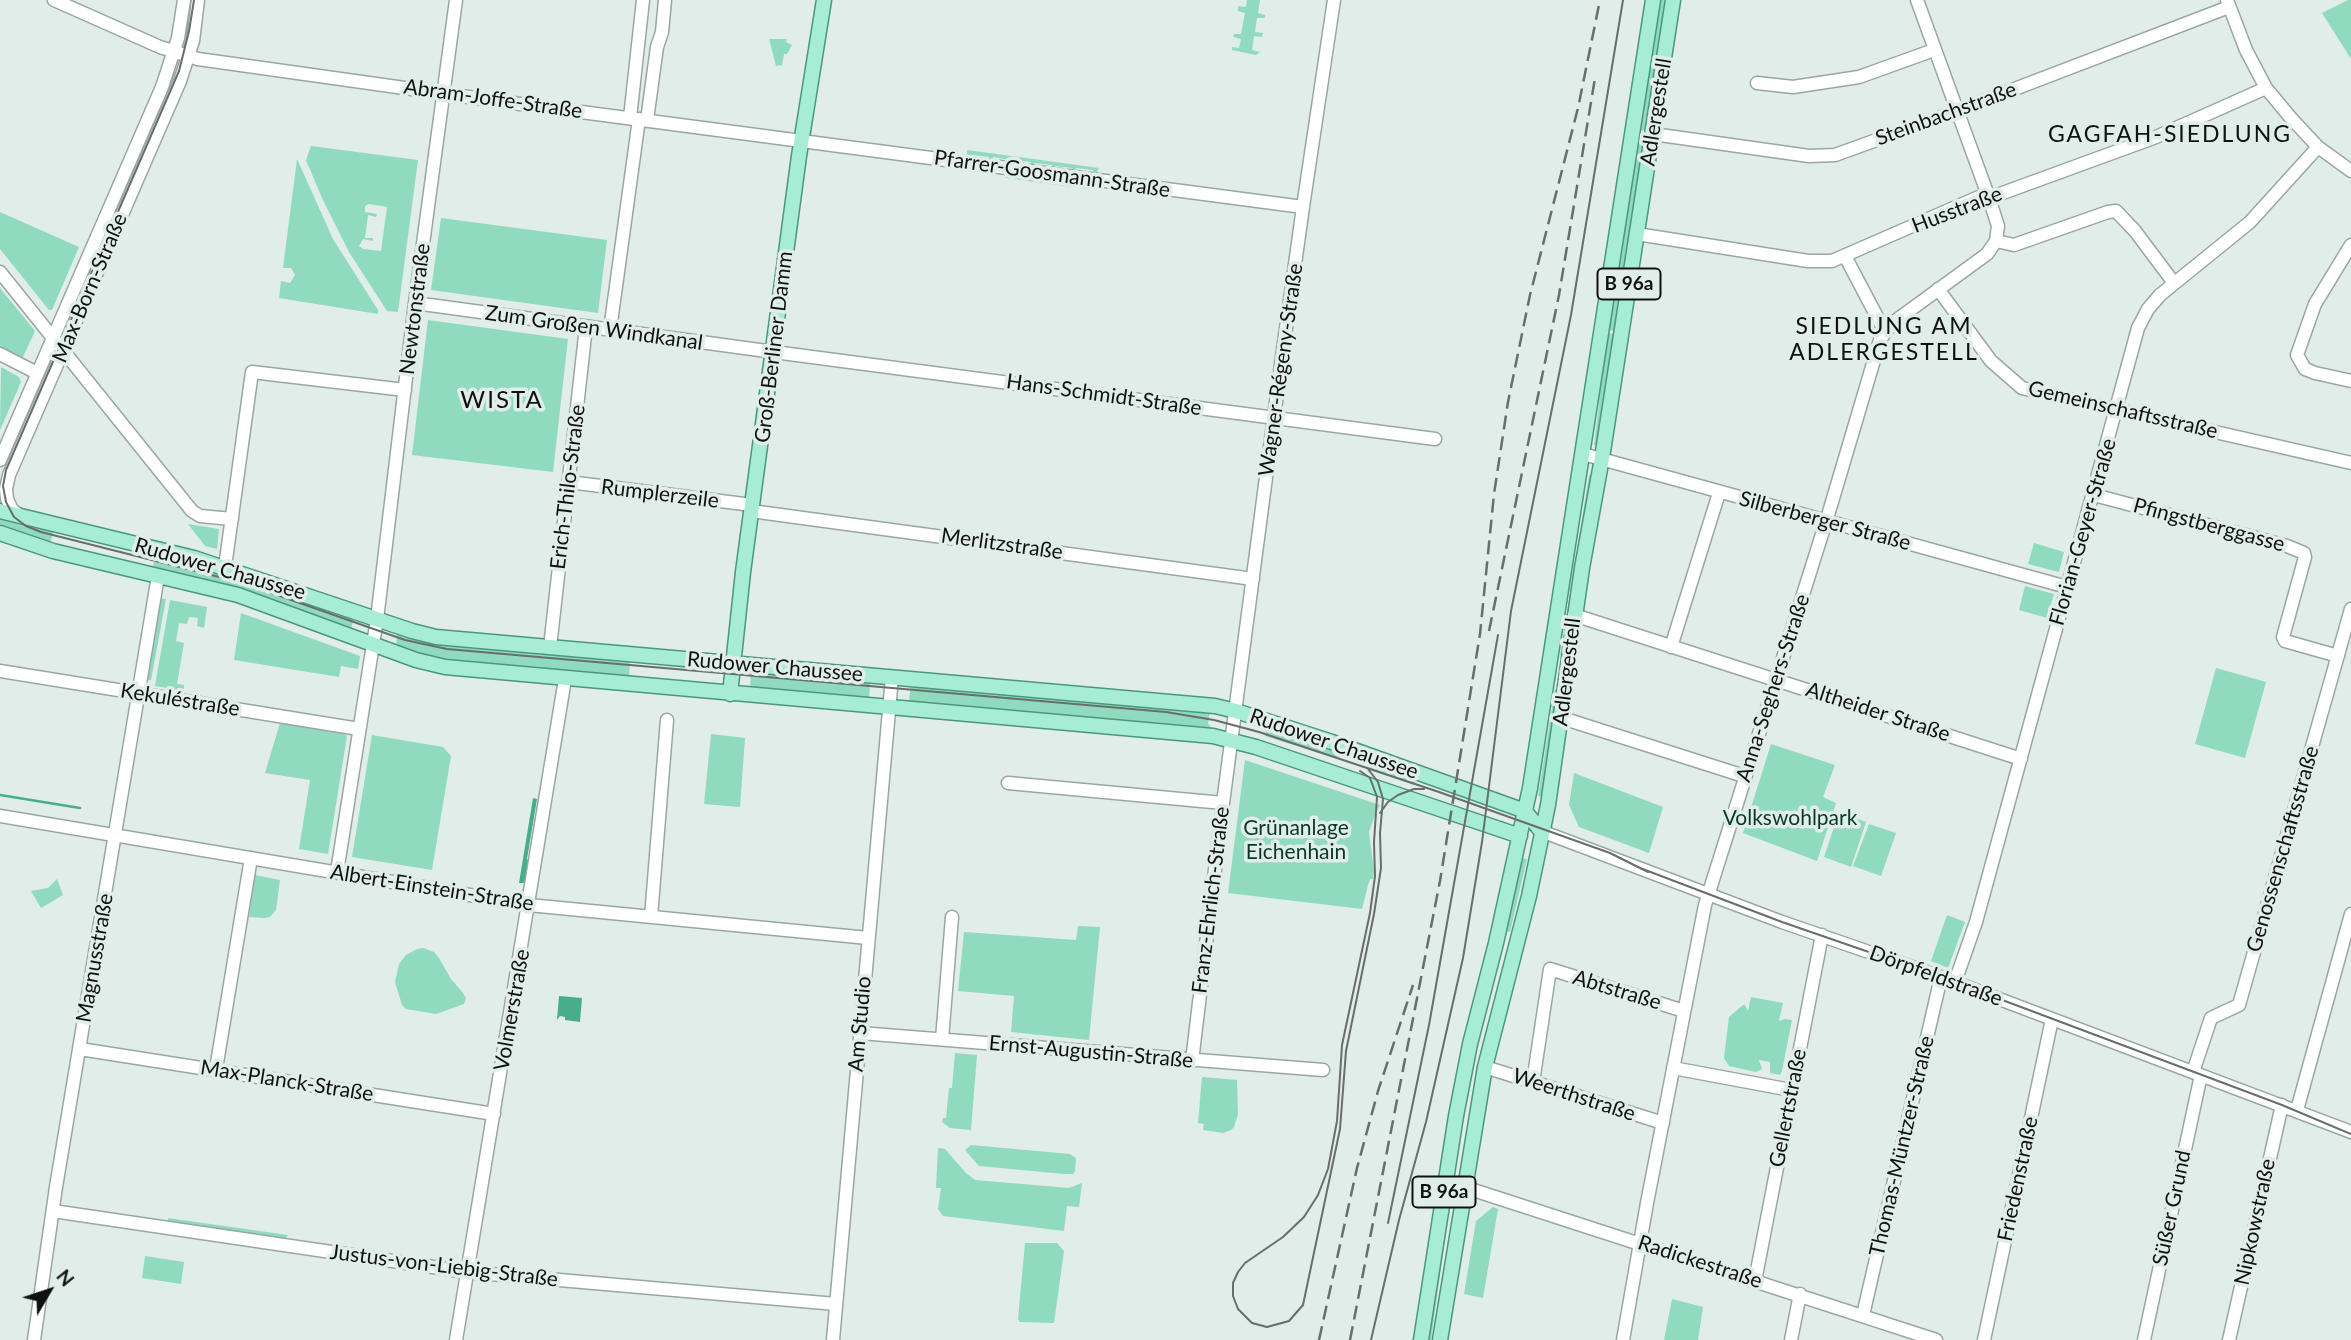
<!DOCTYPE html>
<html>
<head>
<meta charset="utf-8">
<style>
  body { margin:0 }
  #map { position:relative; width:2351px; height:1340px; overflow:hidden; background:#e1ede8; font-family:Lato,sans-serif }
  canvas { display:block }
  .north { position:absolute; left:14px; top:1256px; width:70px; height:70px; -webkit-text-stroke:5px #e1ede8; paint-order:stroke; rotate:51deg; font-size:19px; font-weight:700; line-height:28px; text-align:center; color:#0e1210 }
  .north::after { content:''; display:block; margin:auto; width:24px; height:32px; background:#0e1210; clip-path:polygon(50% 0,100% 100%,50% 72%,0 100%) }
</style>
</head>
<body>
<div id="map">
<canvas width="2351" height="1340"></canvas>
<div class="north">N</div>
</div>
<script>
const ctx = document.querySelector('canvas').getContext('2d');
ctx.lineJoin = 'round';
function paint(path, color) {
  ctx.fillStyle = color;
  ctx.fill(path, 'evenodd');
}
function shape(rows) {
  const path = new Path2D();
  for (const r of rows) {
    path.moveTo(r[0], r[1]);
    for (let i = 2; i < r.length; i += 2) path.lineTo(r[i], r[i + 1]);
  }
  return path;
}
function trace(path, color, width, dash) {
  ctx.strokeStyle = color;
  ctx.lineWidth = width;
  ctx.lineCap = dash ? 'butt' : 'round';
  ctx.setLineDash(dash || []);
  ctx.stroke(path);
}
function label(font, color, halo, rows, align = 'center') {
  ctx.font = font + ' Lato,sans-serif';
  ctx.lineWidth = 7;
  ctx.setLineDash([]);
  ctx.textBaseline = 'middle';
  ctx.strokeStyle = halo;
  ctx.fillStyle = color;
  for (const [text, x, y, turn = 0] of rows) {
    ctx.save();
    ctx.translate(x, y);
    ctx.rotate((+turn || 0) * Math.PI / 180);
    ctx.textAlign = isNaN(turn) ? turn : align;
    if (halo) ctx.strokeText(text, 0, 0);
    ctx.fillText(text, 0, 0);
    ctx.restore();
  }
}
const green = shape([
  [1247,0,1260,0,1258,13,1265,15,1265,18,1257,18,1255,32,1263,33,1262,37,1254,36,1252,50,1260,52,1256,55,1232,50,1232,47,1239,48,1241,39,1233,37,1234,34,1241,34,1245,13,1238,11,1238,6,1246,7],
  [1659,0,1666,0,1645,131,1638,129],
  [2348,0,2351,0,2351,59,2322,13],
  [769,39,787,39,786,42,792,45,787,54,784,54,782,65,776,66],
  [173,70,178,72,71,324,63,319],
  [1638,133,1645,134,1614,331,1607,330],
  [311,146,418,160,398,312,387,311,349,252,322,198,306,160],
  [369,204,387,207,381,251,363,249,359,246,363,239,373,241,373,238,365,238,368,215,376,217,377,214,365,212,365,206],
  [967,150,1099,168,1096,174,1093,174,1093,170,1076,168,1075,171,1072,171,1072,168,1055,166,1055,169,1052,168,1052,165,1034,163,1034,166,1031,165,1031,162,1014,160,1013,163,1010,162,1010,160,993,157,992,160,989,160,989,157,972,155,971,158,967,157],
  [297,159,333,239,378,310,378,314,279,298,281,281,290,283,295,275,291,268,283,268],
  [1007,172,1011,173,1011,176,1028,178,1029,175,1032,176,1032,178,1049,181,1050,178,1053,178,1053,181,1070,183,1071,181,1074,181,1074,184,1091,186,1092,183,1095,184,1094,190,1006,178],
  [0,212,79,247,52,310,49,310,0,249],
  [441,218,607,240,598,313,431,290],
  [0,288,35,331,22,359,0,347],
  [428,320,568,339,553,472,412,455],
  [1607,333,1614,334,1596,445,1594,445,1599,405,1600,377],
  [1,367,19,377,21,382,0,430],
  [1589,475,1592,475,1564,656,1560,655],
  [0,516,47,527,47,530,53,532,50,545,0,528],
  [188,524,219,529,217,549,205,546],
  [2034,543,2064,552,2059,572,2028,564],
  [156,554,199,565,355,616,350,631,152,570],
  [2025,586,2054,594,2047,618,2019,610],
  [158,598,166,599,151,680,144,680],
  [170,600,207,607,204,628,197,626,198,618,189,617,187,624,179,623,176,641,184,643,177,684,184,685,184,691,155,686],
  [241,613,360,656,358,669,341,666,339,677,234,660],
  [397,630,630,659,629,680,477,667,396,649],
  [2216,668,2266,682,2245,758,2195,744],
  [751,670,870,680,869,701,750,691],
  [911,684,1210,711,1208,724,1210,726,1210,731,912,705,909,701],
  [1555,689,1558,690,1542,797,1538,796],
  [280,723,342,733,347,736,328,854,299,849,310,780,265,773],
  [1264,726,1417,777,1414,785,1367,769,1367,764,1340,755,1338,759,1265,736,1266,732,1263,730],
  [711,734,745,738,740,807,704,804],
  [372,735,443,747,451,756,432,870,352,857],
  [1771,744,1835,765,1823,797,1836,803,1817,861,1743,833],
  [1245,760,1380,805,1375,815,1369,832,1374,871,1373,879,1370,879,1368,885,1362,909,1228,893],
  [1574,773,1663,807,1649,853,1579,827,1569,805],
  [1839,812,1866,822,1851,867,1824,857],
  [1869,824,1896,833,1881,876,1853,866],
  [1521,858,1527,859,1510,932,1505,931],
  [255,875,280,880,276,910,270,917,265,918,249,917],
  [57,879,63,895,41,908,31,891,48,888],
  [1947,915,1965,922,1948,968,1931,961],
  [1078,926,1100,927,1089,1040,1011,1032,1014,996,958,991,964,932,1076,940],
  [423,948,434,952,439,958,451,979,463,993,466,998,464,1004,436,1014,406,1009,402,1005,395,982,399,964,406,955,417,949],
  [1751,997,1783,1003,1779,1021,1785,1019,1792,1020,1782,1071,1780,1075,1770,1073,1770,1062,1759,1060,1762,1069,1756,1072,1729,1066,1724,1058,1729,1017,1743,1005,1745,1005,1748,1011],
  [955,1053,977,1055,971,1130,950,1128,942,1122,943,1118,946,1118,949,1088,952,1088],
  [1202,1077,1237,1080,1238,1114,1234,1127,1231,1130,1223,1133,1203,1130,1204,1124,1198,1123],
  [971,1145,1070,1154,1076,1158,1075,1171,1073,1174,1064,1174,979,1166,965,1150],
  [938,1148,945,1149,966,1173,975,1180,1069,1188,1082,1183,1079,1207,1067,1206,1064,1231,943,1216,938,1209,941,1188,936,1188],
  [1451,1196,1431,1340,1426,1340,1450,1197],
  [1493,1207,1498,1209,1483,1298,1464,1294,1476,1221],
  [168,1218,288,1235,285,1239,168,1223],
  [1025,1243,1057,1243,1064,1251,1054,1323,1020,1322,1018,1319],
  [145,1256,184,1262,181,1284,142,1278],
  [1672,1299,1703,1307,1698,1340,1664,1340]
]);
const water = shape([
  [533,798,537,799,527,859,530,863,526,883,519,883],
  [559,996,582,998,580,1022,565,1020,565,1017,560,1016,557,1020]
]);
const stream = shape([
  [0,795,80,808]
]);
const minor = shape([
  [54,0,160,47,198,59,490,100,1303,207],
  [2227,0,2246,50,2266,88,2290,117,2318,147,2351,171],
  [1757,83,1793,87,1859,77,1934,50],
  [630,118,643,0],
  [647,120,657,47,662,32,665,0],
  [1653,134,1809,156,1835,155,1957,111,2229,7],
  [1637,234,1808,261,1832,261,1981,196,1989,198,2156,137,2266,88],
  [1996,241,2014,245,2108,212,2116,211,2135,231,2174,283],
  [2351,245,2315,304,2297,355,2305,369,2315,373,2351,381],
  [1845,256,1885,332],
  [0,272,192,511,200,516,232,519],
  [1938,289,1991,361,2022,388,2351,463],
  [415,303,774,352,1435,439],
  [610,330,639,119],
  [0,354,37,373],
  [1583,454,2067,587],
  [0,460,162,87,178,38,184,0],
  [569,482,752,505],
  [2094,495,2287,546,2304,553,2305,557,2283,637,2285,641,2338,656],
  [751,511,1253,579],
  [21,516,12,510,7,499,6,489,9,475,180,81,193,41,198,0],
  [225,567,252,372,405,390],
  [1574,615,2021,759],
  [550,647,586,327],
  [1671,647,1719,493],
  [0,671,359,729],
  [1562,718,1744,776],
  [1008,783,1223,803],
  [0,816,529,905,868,938],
  [1541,831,1782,922,1941,977,2351,1132],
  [337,872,377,619,415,303,456,0],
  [651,917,667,720],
  [1955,982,1976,922,2138,328,2148,309,2160,295,2250,222,2318,147],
  [860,1033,1323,1070],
  [942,1039,952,917],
  [80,1049,494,1114],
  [1192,1061,1223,803,1281,364,1303,207,1334,0],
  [1485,1067,1663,1123],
  [1673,1068,1791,1090],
  [216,1069,251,858],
  [2193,1072,2211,1018,2239,1005,2351,609],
  [1533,1082,1550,969,1684,1011],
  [2297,1110,2351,914],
  [1464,1187,1936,1340],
  [53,1211,467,1272,836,1304],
  [1755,1281,1822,935],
  [1863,1315,1941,977],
  [34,1340,56,1187,158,576],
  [456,1340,565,679],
  [833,1340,892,677],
  [1623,1340,1647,1203,1705,905,1829,512,1880,340,1891,324,1987,254,1996,241,1998,226,1989,198,1917,0],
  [1791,1340,1800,1294],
  [1984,1340,2052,1019],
  [2144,1340,2201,1075],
  [2229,1340,2282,1105]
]);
const major = shape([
  [0,511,194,558,412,631,436,637,1215,706,1236,711,1332,742,1525,811,1541,831],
  [0,533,53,551,238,595,416,660,445,667,1213,736,1256,747,1520,836],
  [730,694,743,572,799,156,824,0],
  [1421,1340,1456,1116,1470,1044,1496,943,1530,788,1653,0],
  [1440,1340,1485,1067,1529,896,1548,805,1582,568,1602,458,1673,0]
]);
const tram = shape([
  [194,0,189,31,179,71,6,470,3,486,6,502,14,517,26,526,41,532,243,583,405,640,447,649,1166,712,1214,720,1259,732,1439,792,1610,853,1648,872],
  [1360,771,1370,778,1377,797,1374,842,1375,876,1370,913,1342,1045,1337,1121,1328,1169,1318,1195,1304,1217,1283,1237,1245,1263,1238,1272,1233,1283,1233,1296,1238,1309,1252,1323,1267,1327,1289,1321,1303,1305,1340,1129,1346,1051,1374,914,1381,868,1380,833,1383,799,1378,782,1368,769],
  [1380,813,1388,802,1398,795,1414,789,1424,789],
  [1640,868,1782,922,1941,977,2282,1105,2351,1134],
  [1388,1223,1429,1025,1498,635],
  [1371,1340,1399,1220,1426,1122,1463,958,1482,842,1511,611,1571,315,1623,0]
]);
const rail = shape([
  [1489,631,1559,295,1595,78],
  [1319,1340,1357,1168,1378,1091,1413,985],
  [1350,1340,1440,881,1480,634,1494,494,1508,402,1530,295,1578,108,1600,0]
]);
const shields = [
  [1629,284,63],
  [1444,1192,63]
];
const shieldNames = [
  ["B 96a",1629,284],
  ["B 96a",1444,1192]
];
const streetNames = [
  ["Abram-Joffe-Straße",493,99,8],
  ["Adlergestell",1656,112,-81],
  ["Steinbachstraße",1946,114,-20],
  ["Pfarrer-Goosmann-Straße",1052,174,8],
  ["Husstraße",1957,210,-21],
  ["Max-Born-Straße",90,288,-67],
  ["Newtonstraße",415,309,-83],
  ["Zum Großen Windkanal",594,328,8],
  ["Groß-Berliner Damm",774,347,-83],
  ["Wagner-Régeny-Straße",1281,370,-82],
  ["Hans-Schmidt-Straße",1104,395,8],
  ["Gemeinschaftsstraße",2123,410,13],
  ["Erich-Thilo-Straße",568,487,-83],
  ["Rumplerzeile",660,494,7],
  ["Silberberger Straße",1825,521,15],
  ["Pfingstberggasse",2209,525,15],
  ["Florian-Geyer-Straße",2083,532,-74],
  ["Merlitzstraße",1002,544,8],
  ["Rudower Chaussee",220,569,16],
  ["Rudower Chaussee",775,667,5],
  ["Adlergestell",1567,672,-83],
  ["Anna-Seghers-Straße",1773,688,-72],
  ["Kekuléstraße",180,700,9],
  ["Altheider Straße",1878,712,18],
  ["Rudower Chaussee",1334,744,19],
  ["Genossenschaftsstraße",2283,849,-74],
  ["Albert-Einstein-Straße",432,888,9],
  ["Franz-Ehrlich-Straße",1211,900,-83],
  ["Magnusstraße",95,958,-80],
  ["Dörpfeldstraße",1936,976,20],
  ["Abtstraße",1617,990,17],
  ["Volmerstraße",512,1010,-80],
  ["Am Studio",860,1024,-85],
  ["Ernst-Augustin-Straße",1091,1052,5],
  ["Max-Planck-Straße",287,1081,9],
  ["Weerthstraße",1574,1095,18],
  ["Gellertstraße",1788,1108,-79],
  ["Thomas-Müntzer-Straße",1902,1146,-77],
  ["Friedenstraße",2018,1179,-78],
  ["Süßer Grund",2172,1208,-78],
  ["Nipkowstraße",2255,1222,-78],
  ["Radickestraße",1700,1262,18],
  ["Justus-von-Liebig-Straße",444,1266,7]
];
const parkNames = [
  ["Volkswohlpark",1790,818],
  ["Grünanlage",1296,828],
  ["Eichenhain",1296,852]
];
const neighbourhoodNames = [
  ["GAGFAH-SIEDLUNG",2170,135],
  ["SIEDLUNG AM",1884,327],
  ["ADLERGESTELL",1884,353]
];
const quarterNames = [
  ["WISTA",502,400]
];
paint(green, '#90dabf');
paint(water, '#47ad8d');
trace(stream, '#47ad8d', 2.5);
trace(minor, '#9ba6a2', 15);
trace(major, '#4b977e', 17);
trace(minor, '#fff', 12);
trace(major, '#a7ecd5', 14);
trace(tram, '#676e6b', 2);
trace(rail, '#676e6b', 2.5, [14, 7]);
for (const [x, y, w] of shields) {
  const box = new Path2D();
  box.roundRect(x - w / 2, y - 15.5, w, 31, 5);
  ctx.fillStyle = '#e1ede8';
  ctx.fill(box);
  trace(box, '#0e1210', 2);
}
label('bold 19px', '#0e1210', null, shieldNames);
label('21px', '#0e1210', '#e1ede8', streetNames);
label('21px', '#09382b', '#e1ede8', parkNames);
ctx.letterSpacing = '2px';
label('23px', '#0e1210', '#e1ede8', neighbourhoodNames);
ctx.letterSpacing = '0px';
ctx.letterSpacing = '2px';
label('24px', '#0e1210', '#e1ede8', quarterNames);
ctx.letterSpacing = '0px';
</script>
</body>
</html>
